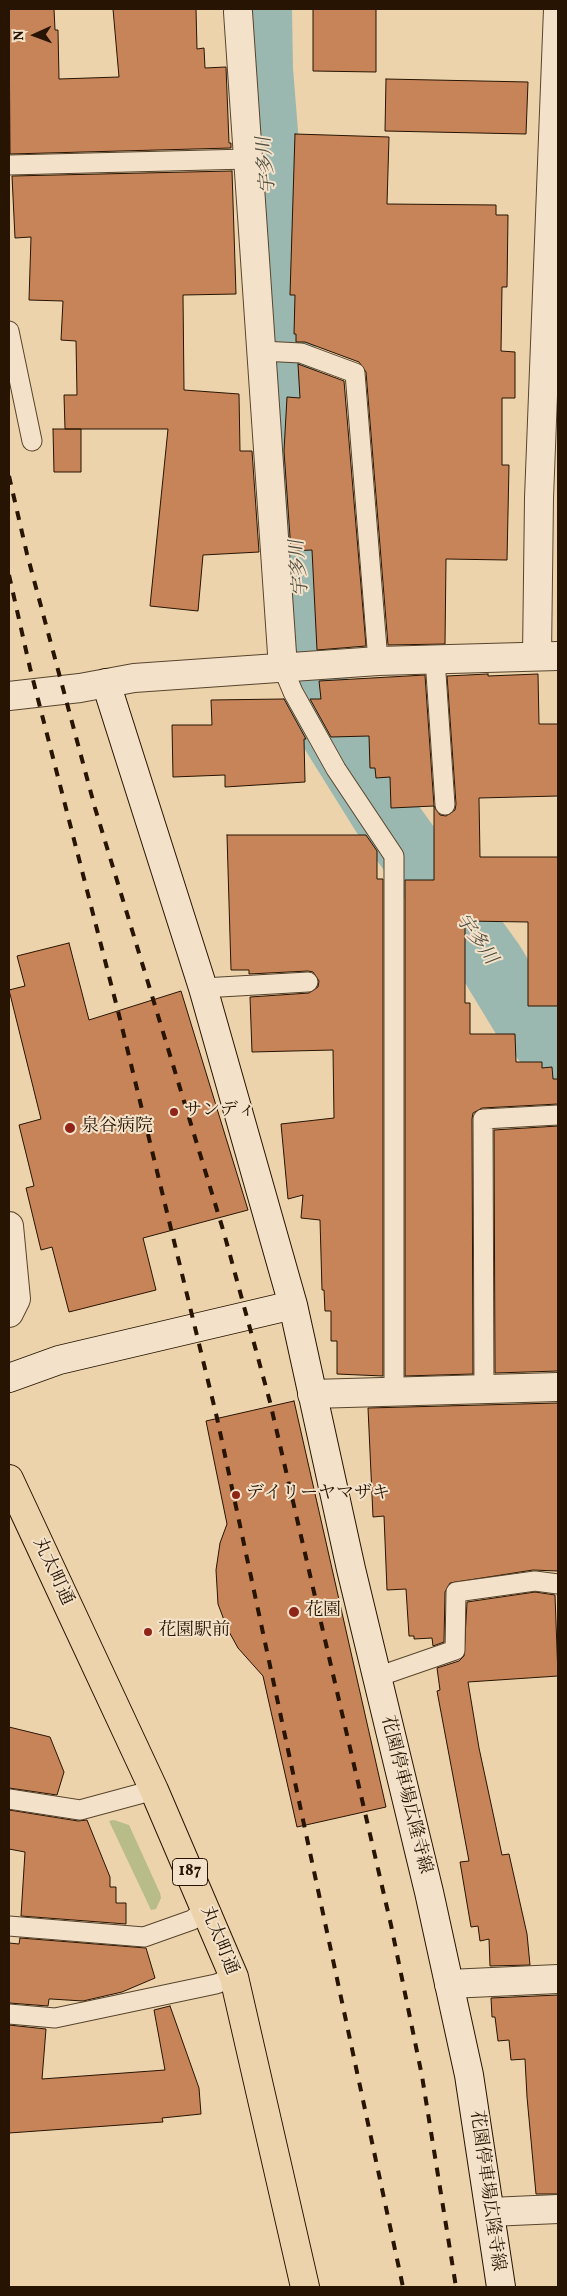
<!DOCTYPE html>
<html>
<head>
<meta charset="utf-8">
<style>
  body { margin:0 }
  #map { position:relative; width:567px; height:2296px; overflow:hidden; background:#ecd3ac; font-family:Vollkorn,serif }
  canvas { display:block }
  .frame { position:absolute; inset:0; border:10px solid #271402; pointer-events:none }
  .north { position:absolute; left:10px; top:10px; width:50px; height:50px; -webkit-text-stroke:4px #f3e2c9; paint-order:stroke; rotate:268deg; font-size:14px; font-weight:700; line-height:20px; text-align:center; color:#271402 }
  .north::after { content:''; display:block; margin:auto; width:18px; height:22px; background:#271402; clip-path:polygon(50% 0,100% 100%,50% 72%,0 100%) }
</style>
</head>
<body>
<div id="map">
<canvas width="567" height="2296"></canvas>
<div class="frame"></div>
<div class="north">N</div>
</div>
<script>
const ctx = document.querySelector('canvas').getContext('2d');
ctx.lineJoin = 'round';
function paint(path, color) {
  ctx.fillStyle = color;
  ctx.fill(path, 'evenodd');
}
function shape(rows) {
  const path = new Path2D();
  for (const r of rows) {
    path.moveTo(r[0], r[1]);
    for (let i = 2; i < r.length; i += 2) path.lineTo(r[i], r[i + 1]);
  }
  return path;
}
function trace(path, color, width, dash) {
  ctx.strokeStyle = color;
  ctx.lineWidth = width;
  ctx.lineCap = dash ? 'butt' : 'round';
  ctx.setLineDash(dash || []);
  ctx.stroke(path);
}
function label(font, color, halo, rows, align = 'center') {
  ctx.font = font + ' Vollkorn,"Noto Serif JP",serif';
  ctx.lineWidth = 4;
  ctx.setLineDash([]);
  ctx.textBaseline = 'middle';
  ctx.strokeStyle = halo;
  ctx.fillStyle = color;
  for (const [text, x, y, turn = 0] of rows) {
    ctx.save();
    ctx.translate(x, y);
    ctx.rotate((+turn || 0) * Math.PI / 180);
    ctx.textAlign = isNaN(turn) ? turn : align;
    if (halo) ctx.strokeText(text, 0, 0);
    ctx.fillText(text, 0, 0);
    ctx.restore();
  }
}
const green = shape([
  [114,1820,129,1825,160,1893,161,1898,156,1909,151,1910,109,1821]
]);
const river = shape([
  [259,9,260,70,294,491,308,644,317,691,326,721,384,814,491,962,525,1018,558,1054]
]);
const building = shape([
  [9,9,54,9,55,30,58,30,59,79,119,77,113,9,196,9,197,49,204,48,205,68,226,67,229,143,231,143,231,148,10,154,9,9],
  [313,9,376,9,376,72,313,71,313,9],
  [386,79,528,82,526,134,385,131,386,79],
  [295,134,389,137,387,204,496,205,496,215,508,215,507,287,502,287,501,351,515,352,515,398,502,398,502,465,509,465,507,560,446,559,445,644,388,645,366,372,359,362,305,342,296,342,296,334,294,334,295,295,290,295,295,134],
  [232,171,236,294,183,295,184,390,239,394,240,451,252,451,259,552,203,555,198,611,150,606,168,429,65,429,64,395,77,395,76,341,61,340,63,301,29,300,31,237,15,238,12,176,232,171],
  [298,364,344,381,366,646,317,650,312,550,291,551,284,451,287,397,300,398,298,364],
  [53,429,81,429,81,472,54,472,53,429],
  [488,674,488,676,538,674,539,724,558,724,558,796,479,798,480,857,558,857,558,1006,528,1006,528,922,465,921,465,1003,470,1003,470,1034,515,1034,516,1062,542,1062,542,1068,552,1067,553,1079,558,1079,558,1104,482,1108,473,1113,472,1119,473,1374,405,1376,405,880,434,880,434,806,391,808,390,777,376,778,375,768,370,768,369,736,331,737,310,699,321,699,319,681,425,675,434,806,440,815,446,816,455,810,456,804,447,676,488,674],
  [284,699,306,739,304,739,305,782,225,787,225,775,173,777,172,725,212,725,211,700,284,699],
  [227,835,366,835,377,851,377,879,383,879,383,1376,337,1374,337,1341,331,1341,331,1311,325,1311,324,1290,322,1290,320,1220,301,1218,303,1195,288,1199,281,1124,334,1118,333,1050,252,1052,250,997,309,993,318,987,319,981,313,972,308,971,249,974,249,970,231,970,227,835],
  [69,943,89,1020,181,991,248,1210,143,1238,156,1290,69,1312,52,1247,41,1250,26,1188,34,1186,19,1125,41,1119,9,990,25,986,17,956,69,943],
  [558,1126,558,1371,495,1373,494,1130,558,1126],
  [294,1401,386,1807,297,1827,263,1676,238,1648,227,1628,218,1604,216,1570,220,1543,227,1524,206,1421,294,1401],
  [558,1403,558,1571,533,1570,450,1583,445,1592,444,1642,433,1646,432,1638,414,1639,414,1636,409,1636,406,1589,387,1590,384,1516,373,1517,368,1408,558,1403],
  [535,1592,555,1595,558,1676,468,1682,479,1748,502,1855,509,1854,527,1934,530,1965,490,1966,489,1939,480,1941,478,1926,471,1927,460,1862,469,1861,437,1691,440,1690,437,1668,459,1661,464,1656,467,1602,535,1592],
  [9,1727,50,1737,64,1772,57,1795,9,1788,9,1727],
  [9,1810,78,1821,87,1820,110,1877,110,1887,116,1887,116,1903,126,1903,126,1924,21,1916,25,1852,9,1849,9,1810],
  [20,1938,146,1948,155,1978,122,1992,83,2001,51,1999,49,1999,48,2006,9,2003,9,1943,19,1944,20,1938],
  [558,1995,558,2194,536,2194,527,2097,525,2059,511,2060,509,2040,498,2041,495,2017,492,2017,491,1998,558,1995],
  [170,2006,199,2088,201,2114,162,2118,163,2122,9,2133,9,2025,46,2029,42,2079,165,2070,154,2010,170,2006]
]);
const lane = shape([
  [9,165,248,159],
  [9,331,32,441],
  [261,351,301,353,355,373,378,661],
  [435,659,445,805],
  [283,668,293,692,336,769,394,856,394,1392],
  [203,988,308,982],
  [484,1390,483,1119,558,1115],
  [377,1677,455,1650,456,1592,535,1581,558,1584],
  [9,1799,80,1810,154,1790],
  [9,1926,144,1937,192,1920,206,1909],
  [9,2014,55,2018,216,1984,234,1977]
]);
const street = shape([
  [238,12,283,668],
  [537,656,539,498,558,9],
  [9,696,80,688,134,678,378,661,558,656],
  [9,1226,16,1299,9,1313],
  [312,1394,558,1387],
  [449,1984,558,1979],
  [490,2212,558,2209]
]);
const secondary = shape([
  [106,683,203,988,293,1305,351,1569,429,1892,469,2075,501,2287],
  [9,1378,59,1360,293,1305]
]);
const primary = shape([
  [9,1479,154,1790,234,1977,305,2287]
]);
const rail = shape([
  [9,476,27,554,95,808,224,1233,270,1402,391,1925,422,2076,456,2287],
  [9,575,30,668,120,1019,217,1418,403,2287]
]);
const markers = [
  [174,1112,5,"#8f2418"],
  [70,1128,6,"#8f2418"],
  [236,1495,5,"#8f2418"],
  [294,1612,6,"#8f2418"],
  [148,1632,5,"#8f2418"]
];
const shields = [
  [190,1872,35]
];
const shieldNames = [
  ["187",190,1872]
];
const poiNames = [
  ["サンディ",184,1112],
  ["泉谷病院",81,1128],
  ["デイリーヤマザキ",246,1495],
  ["花園",305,1612],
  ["花園駅前",158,1632]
];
const streetNames = [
  ["丸太町通",52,1572,65],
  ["花園停車場広隆寺線",405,1795,76],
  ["丸太町通",218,1941,68],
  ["花園停車場広隆寺線",486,2191,82]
];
const waterNames = [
  ["宇多川",268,165,-95],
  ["宇多川",301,568,-95],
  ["宇多川",475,940,55]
];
paint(green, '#b8bc89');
trace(river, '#9ab7b0', 66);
paint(building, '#c78459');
trace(building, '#271402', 1);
trace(lane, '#58442c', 21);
trace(street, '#58442c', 30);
trace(secondary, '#271402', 30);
trace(primary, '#271402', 30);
trace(lane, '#f3e2c9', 19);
trace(street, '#f3e2c9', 28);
trace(secondary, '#f3e2c9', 28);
trace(primary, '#ecd3ac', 28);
trace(rail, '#271402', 4, [9, 9]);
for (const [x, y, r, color] of markers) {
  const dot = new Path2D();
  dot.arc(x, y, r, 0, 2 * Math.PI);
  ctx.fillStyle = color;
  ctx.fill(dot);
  trace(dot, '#f3e2c9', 2);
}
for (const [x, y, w] of shields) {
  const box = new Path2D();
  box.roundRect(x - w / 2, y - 13.5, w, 27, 4);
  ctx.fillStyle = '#f3e2c9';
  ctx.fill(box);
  trace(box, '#271402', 1);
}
label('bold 16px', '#271402', null, shieldNames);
label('18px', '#271402', '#f3e2c9', poiNames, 'left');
label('18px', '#271402', '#f3e2c9', streetNames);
label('italic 19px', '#4f4d3f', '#f3e2c9', waterNames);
</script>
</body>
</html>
